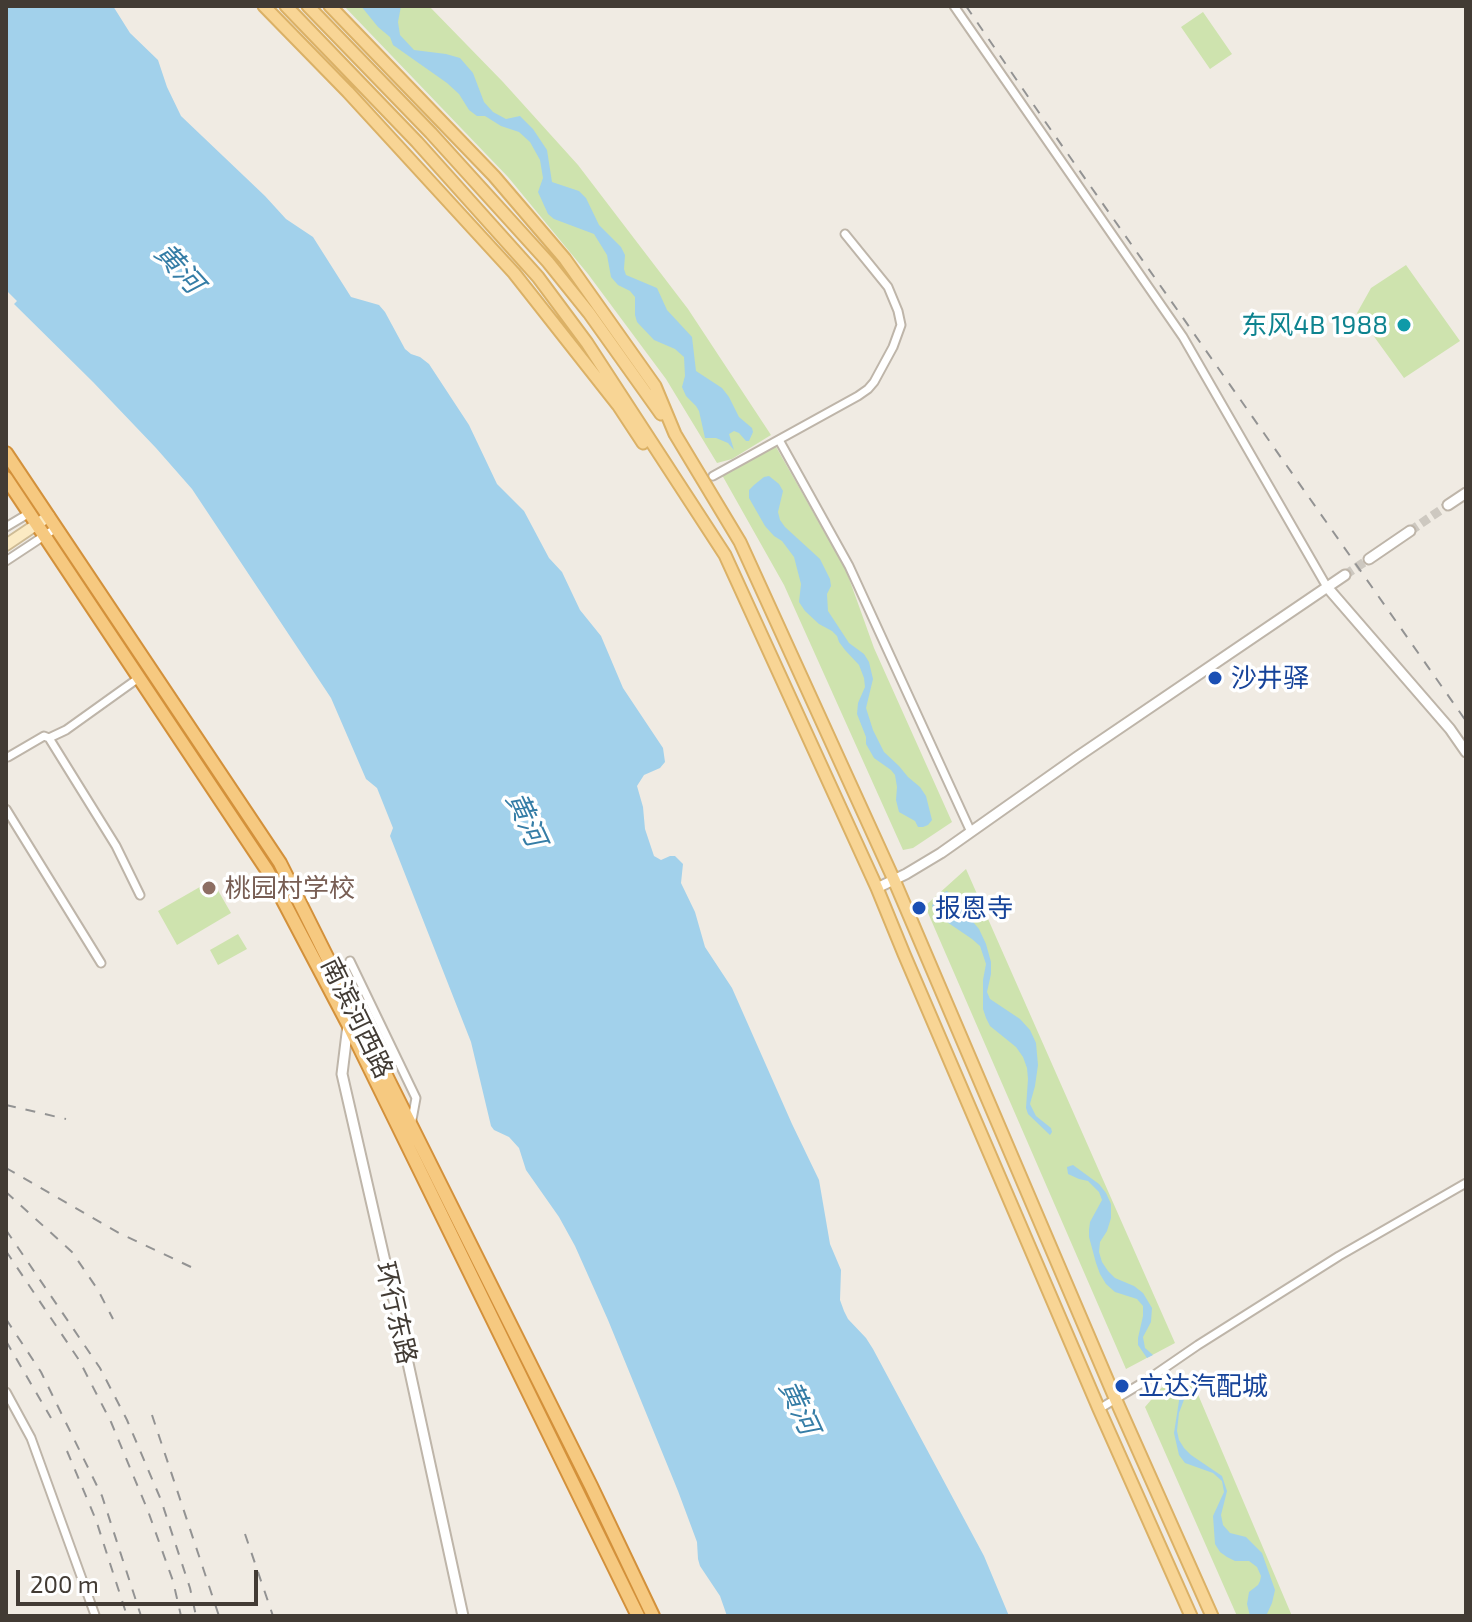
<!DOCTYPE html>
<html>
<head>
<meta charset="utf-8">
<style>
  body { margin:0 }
  #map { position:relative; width:1472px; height:1622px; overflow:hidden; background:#f0ebe3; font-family:"Exo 2",sans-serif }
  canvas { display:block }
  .frame { position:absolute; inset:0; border:8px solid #423b34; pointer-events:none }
  .scale { position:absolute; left:16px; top:1570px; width:242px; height:36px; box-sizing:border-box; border:4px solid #423b34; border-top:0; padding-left:10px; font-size:24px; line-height:28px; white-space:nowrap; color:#423b34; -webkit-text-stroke:6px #fff; paint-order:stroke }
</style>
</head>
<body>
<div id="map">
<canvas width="1472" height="1622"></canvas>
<div class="frame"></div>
<div class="scale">200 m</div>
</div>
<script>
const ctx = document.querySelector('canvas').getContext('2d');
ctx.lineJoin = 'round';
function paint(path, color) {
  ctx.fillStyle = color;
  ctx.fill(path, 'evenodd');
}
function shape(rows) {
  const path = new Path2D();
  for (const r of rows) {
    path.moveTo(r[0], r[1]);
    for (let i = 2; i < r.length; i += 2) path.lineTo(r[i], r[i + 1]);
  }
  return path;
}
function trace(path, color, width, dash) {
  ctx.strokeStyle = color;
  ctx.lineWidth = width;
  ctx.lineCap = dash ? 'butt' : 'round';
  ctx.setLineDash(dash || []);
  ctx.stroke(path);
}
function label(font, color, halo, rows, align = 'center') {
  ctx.font = font + ' "Exo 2","Noto Sans SC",sans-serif';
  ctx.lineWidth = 7;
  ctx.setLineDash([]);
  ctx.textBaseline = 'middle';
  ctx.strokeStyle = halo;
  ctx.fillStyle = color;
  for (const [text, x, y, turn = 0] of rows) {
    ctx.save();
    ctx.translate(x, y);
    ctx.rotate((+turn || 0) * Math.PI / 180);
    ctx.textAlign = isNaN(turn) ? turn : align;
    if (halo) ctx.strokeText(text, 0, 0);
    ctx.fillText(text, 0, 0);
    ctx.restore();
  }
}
const green = shape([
  [344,6,429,6,503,82,578,165,688,309,771,435,732,459,717,463,666,379,588,274,508,177],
  [1203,12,1232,54,1210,69,1181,27],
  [1406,265,1460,341,1404,378,1357,313,1371,288],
  [775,445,846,570,874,648,952,822,913,848,903,850,784,585,722,475],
  [966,869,1175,1343,1126,1369,925,906],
  [212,880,231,913,177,945,158,911],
  [238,934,247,949,218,965,210,950],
  [1183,1377,1191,1378,1292,1616,1237,1616,1145,1407,1163,1386]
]);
const water = shape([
  [6,6,113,6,130,33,158,60,167,87,181,116,265,196,286,219,313,237,351,297,379,305,385,312,405,349,411,354,420,357,429,364,469,425,497,484,524,511,549,558,562,572,580,610,601,636,623,688,663,748,665,762,660,768,644,775,637,786,643,807,645,829,654,856,661,860,670,856,675,856,683,864,681,883,695,912,705,947,732,988,792,1124,819,1180,830,1244,841,1270,840,1300,844,1311,848,1319,866,1338,873,1349,984,1556,1009,1616,727,1616,720,1596,700,1566,698,1559,697,1542,678,1491,608,1320,575,1246,559,1217,526,1170,519,1148,509,1137,494,1130,491,1126,471,1042,390,836,393,828,377,788,366,779,331,698,192,489,156,448,93,382,14,304,17,301,6,290],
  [361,6,401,6,398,22,400,35,414,50,446,54,460,58,473,73,484,102,493,112,506,119,520,116,533,129,547,150,552,182,579,191,586,198,599,225,621,247,625,255,624,269,626,275,657,288,667,310,692,337,696,371,722,388,729,397,739,417,752,428,753,432,749,441,746,441,739,433,734,431,729,434,734,450,728,443,716,438,705,438,699,411,696,406,686,396,682,387,685,376,684,357,675,349,654,340,637,322,635,315,635,297,630,291,618,285,611,277,607,255,594,234,554,219,548,214,538,192,543,178,540,160,530,142,519,132,501,126,485,116,477,116,469,110,459,94,447,83,393,45,390,37,378,27],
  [769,476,779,484,783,491,778,512,780,520,785,527,820,559,830,579,831,586,827,594,828,611,849,643,864,654,869,662,873,679,866,708,873,730,884,752,899,766,908,777,920,787,926,796,932,820,928,825,923,827,918,827,915,821,899,812,896,800,897,787,895,775,891,770,874,758,866,744,866,737,857,714,858,703,865,687,864,678,859,665,845,650,839,642,837,636,832,631,819,624,805,611,799,602,801,584,794,557,782,541,774,536,765,526,749,498,749,490,754,485,764,477],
  [947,891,979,929,986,944,991,962,991,974,987,992,990,999,1020,1019,1030,1030,1036,1043,1038,1065,1035,1086,1030,1104,1036,1116,1051,1128,1052,1132,1050,1135,1028,1114,1026,1108,1028,1079,1027,1068,1023,1057,1016,1047,990,1026,986,1018,983,1009,983,980,986,964,980,946,972,939,944,920,932,906,936,897],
  [1073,1165,1099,1184,1106,1193,1111,1204,1111,1218,1107,1231,1100,1242,1099,1252,1102,1262,1108,1271,1115,1278,1134,1286,1143,1293,1152,1308,1151,1322,1143,1337,1145,1348,1153,1355,1147,1358,1138,1345,1138,1338,1143,1316,1143,1306,1137,1299,1115,1292,1106,1284,1100,1274,1096,1263,1089,1237,1089,1230,1090,1222,1102,1200,1099,1192,1088,1181,1079,1179,1068,1174,1067,1167],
  [1183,1377,1187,1382,1185,1397,1179,1413,1177,1431,1179,1440,1184,1448,1191,1455,1222,1476,1227,1491,1221,1515,1223,1525,1230,1533,1246,1537,1262,1553,1275,1590,1272,1603,1266,1616,1250,1616,1247,1604,1249,1592,1258,1585,1260,1581,1261,1576,1257,1567,1249,1561,1235,1561,1227,1557,1220,1552,1215,1544,1213,1516,1224,1492,1222,1481,1213,1473,1185,1463,1179,1455,1174,1433,1179,1401,1178,1380]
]);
const tertiaryTunnel = shape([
  [1410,531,1448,505],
  [1345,575,1369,559]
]);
const minor = shape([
  [954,6,1183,337,1327,587],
  [779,440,849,566,971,832],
  [713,476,858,396,868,389,874,382,893,347,901,325,898,311,888,287,845,234],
  [6,527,31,512],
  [6,561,56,528],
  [140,677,66,730,49,738,116,846,140,895],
  [8,757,44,736,49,738],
  [6,809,101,963],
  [350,961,416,1098,411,1125],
  [6,1392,31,1438,95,1615],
  [1099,1409,1147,1380,1198,1345,1339,1256,1466,1183]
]);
const tertiary = shape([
  [1448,505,1466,493],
  [1369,559,1410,531],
  [1327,587,1450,729,1466,752],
  [877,888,906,874,941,853,1077,757,1345,575],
  [348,1025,342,1074,403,1340,463,1616]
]);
const secondary = shape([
  [6,545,49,516]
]);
const primary = shape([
  [264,6,348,92,514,273,618,405,643,443],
  [286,6,417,142,538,277,587,343,725,555,877,888,904,954,1099,1409,1191,1616],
  [308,6,431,133,548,262,589,313,661,414],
  [330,6,494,176,565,259,655,386,675,434,740,542,894,880,1115,1398,1212,1616]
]);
const trunk = shape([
  [6,453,280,863,591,1486,653,1616],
  [6,478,267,870,348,1024,638,1616]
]);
const rail = shape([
  [966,6,1044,120,1466,721],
  [6,1105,66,1119],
  [6,1168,119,1233,191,1267],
  [6,1192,72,1252,98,1290,113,1319],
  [6,1230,100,1368,127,1420,161,1500,190,1588,196,1616],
  [6,1251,79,1360,111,1422,148,1511,173,1581,181,1616],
  [6,1319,41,1372,102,1496,141,1616],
  [6,1341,51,1418],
  [152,1415,219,1616],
  [67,1451,96,1520,127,1616],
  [245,1534,273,1616]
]);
const markers = [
  [1404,325,8,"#0f9aa8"],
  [1215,678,8,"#1a4fb4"],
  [209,888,8,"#8d6e63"],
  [919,908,8,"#1a4fb4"],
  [1122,1386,8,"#1a4fb4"]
];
const cultureNames = [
  ["东风4B 1988",1388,325]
];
const transitNames = [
  ["沙井驿",1231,678],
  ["报恩寺",935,908],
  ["立达汽配城",1138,1386]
];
const educationNames = [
  ["桃园村学校",225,888]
];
const streetNames = [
  ["南滨河西路",357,1018,64],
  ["环行东路",396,1313,77]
];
const waterNames = [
  ["黄河",179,268,48],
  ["黄河",526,819,65],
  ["黄河",799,1407,65]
];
paint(green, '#cee3ae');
paint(water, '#a2d1eb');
trace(tertiaryTunnel, '#cdc8c0', 9, [9, 4.5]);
trace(minor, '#beb5a9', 11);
trace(tertiary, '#beb5a9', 13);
trace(secondary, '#cebb95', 14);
trace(primary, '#dbb166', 15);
trace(trunk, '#d3913b', 16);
trace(minor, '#fff', 7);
trace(tertiary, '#fff', 9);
trace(secondary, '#fbeac3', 10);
trace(primary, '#f8d595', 11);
trace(trunk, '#f6c980', 12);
trace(rail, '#939393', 2, [10, 10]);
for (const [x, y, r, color] of markers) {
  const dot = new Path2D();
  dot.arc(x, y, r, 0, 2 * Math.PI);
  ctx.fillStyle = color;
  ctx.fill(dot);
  trace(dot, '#fff', 3);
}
label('26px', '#0d838f', '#fff', cultureNames, 'right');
label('26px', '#164399', '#fff', transitNames, 'left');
label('26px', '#785e54', '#fff', educationNames, 'left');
label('26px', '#423b34', '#fff', streetNames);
label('italic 28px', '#357da6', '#fff', waterNames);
</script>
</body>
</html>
